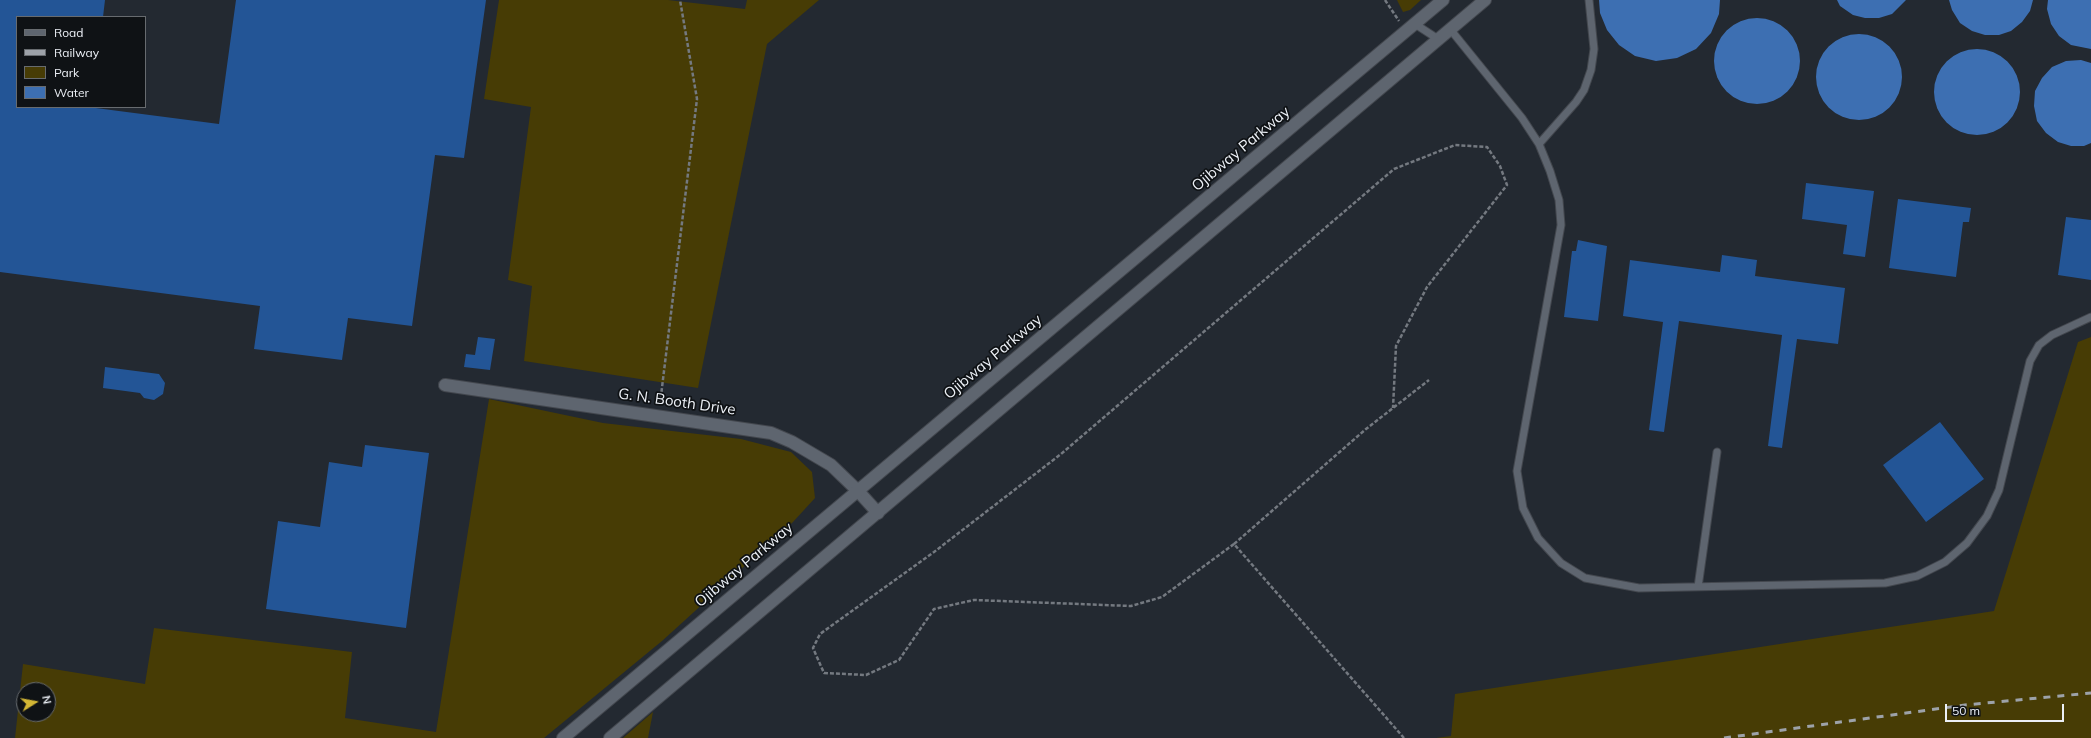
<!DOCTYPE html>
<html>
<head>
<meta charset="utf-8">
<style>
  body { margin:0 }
  #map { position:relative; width:2091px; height:738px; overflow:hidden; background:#232931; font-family:Mulish,sans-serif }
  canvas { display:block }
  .legend { position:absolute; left:16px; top:16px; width:130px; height:92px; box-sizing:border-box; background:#0f1215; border:1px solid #676b6f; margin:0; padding:5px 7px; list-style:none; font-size:12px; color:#ecf0f6 }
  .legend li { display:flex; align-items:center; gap:8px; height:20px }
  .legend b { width:20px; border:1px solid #676b6f }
  .north { position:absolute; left:16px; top:682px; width:40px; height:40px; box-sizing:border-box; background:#0f1215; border:1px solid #676b6f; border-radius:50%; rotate:79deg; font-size:11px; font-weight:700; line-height:16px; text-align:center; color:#ecf0f6 }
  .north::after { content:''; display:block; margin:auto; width:14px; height:18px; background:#d3b635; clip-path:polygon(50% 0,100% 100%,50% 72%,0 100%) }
  .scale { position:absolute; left:1945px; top:704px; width:119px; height:18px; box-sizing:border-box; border:2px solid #ecf0f6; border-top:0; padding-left:5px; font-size:12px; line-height:14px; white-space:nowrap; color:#ecf0f6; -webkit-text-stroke:3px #0f1215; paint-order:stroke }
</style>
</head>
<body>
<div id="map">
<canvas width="2091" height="738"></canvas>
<ul class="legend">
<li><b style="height:5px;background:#5e656f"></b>Road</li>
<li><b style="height:5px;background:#9da2a9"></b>Railway</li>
<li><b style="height:11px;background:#473c05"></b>Park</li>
<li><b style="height:11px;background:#3d6fb2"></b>Water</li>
</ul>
<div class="north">N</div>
<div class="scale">50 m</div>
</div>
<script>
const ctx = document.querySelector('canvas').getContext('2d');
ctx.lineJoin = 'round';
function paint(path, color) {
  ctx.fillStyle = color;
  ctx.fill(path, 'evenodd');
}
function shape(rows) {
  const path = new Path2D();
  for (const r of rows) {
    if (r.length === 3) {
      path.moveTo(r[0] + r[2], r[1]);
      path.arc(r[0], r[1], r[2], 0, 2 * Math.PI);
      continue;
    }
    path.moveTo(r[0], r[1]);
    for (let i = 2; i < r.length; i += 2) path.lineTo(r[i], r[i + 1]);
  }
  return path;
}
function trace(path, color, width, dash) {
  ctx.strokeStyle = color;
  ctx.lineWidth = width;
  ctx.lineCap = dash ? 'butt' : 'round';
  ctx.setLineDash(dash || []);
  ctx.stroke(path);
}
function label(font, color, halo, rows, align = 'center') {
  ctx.font = font + ' Mulish,sans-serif';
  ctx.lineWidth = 3.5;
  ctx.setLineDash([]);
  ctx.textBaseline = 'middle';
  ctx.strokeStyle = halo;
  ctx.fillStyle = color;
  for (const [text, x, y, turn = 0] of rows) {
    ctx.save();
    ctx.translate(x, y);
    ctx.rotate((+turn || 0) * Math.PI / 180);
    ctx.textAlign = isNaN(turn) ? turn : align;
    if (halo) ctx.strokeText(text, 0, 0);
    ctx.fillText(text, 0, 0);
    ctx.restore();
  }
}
const green = shape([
  [499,0,668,0,745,9,747,0,819,0,767,44,698,388,524,361,532,286,508,280,531,107,484,99],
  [1397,0,1421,0,1410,10,1403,12],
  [2091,337,2091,738,1436,738,1451,736,1455,694,1994,611,2078,342],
  [489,399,603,423,741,439,791,452,812,472,815,498,793,522,662,641,544,738,15,738,23,664,145,684,154,628,352,652,345,718,436,732],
  [24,690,48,690,48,714,24,714],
  [653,712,648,738,623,738]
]);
const water = shape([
  [1599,0,1720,0,1719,14,1711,33,1696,49,1677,58,1656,61,1635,56,1619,45,1607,30,1600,13],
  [1837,0,1906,0,1892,14,1879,18,1865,18,1853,15,1840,6],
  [1949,0,2033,0,2030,11,2022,22,2011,31,1999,35,1985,35,1972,31,1960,23,1952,10],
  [2048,0,2091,0,2091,49,2071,45,2059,36,2051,24,2047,9],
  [1757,61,43],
  [1859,77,43],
  [1977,92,43],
  [2081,60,2091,63,2091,143,2084,146,2071,146,2058,142,2046,133,2037,121,2034,106,2035,91,2042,78,2052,67,2066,61]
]);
const building = shape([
  [0,0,105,0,103,17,17,17,17,107,88,107,219,124,236,0,486,0,464,158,435,155,412,326,348,318,342,360,254,349,260,306,0,272],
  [1806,183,1874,191,1865,257,1843,254,1847,225,1802,219],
  [1898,199,1971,208,1969,222,1963,222,1956,277,1889,268],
  [2066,217,2091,220,2091,280,2058,275],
  [1578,240,1607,246,1598,321,1564,317,1572,251,1576,251],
  [1722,255,1757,260,1755,276,1845,288,1838,344,1797,339,1782,448,1768,446,1782,335,1679,321,1664,432,1649,430,1663,322,1623,316,1630,260,1720,272],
  [478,337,495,339,490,370,464,367,466,354,475,355],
  [105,367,159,374,165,383,163,394,154,400,144,398,140,393,103,388],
  [1940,422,1984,479,1926,522,1883,465],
  [365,445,429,453,406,628,266,609,278,521,320,527,329,462,362,467]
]);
const path = shape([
  [1385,0,1399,21],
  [660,404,697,99,680,0],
  [1234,544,1162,597,1131,606,974,600,934,609,899,660,866,675,824,673,813,648,820,634,934,552,1061,454,1394,169,1455,145,1487,147,1500,166,1507,185,1427,287,1396,346,1393,408],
  [1404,738,1234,544,1366,429,1429,380]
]);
const lane = shape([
  [1415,24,1438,39],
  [1450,29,1522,118,1539,144,1550,171,1559,200,1561,225,1517,471,1523,508,1538,538,1561,563,1585,578,1639,588,1885,583,1917,576,1945,562,1967,543,1987,516,1999,490,2030,361,2039,345,2052,335,2091,317],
  [1539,144,1576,102,1584,90,1591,70,1594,49,1589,0],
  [1698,587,1717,452]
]);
const street = shape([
  [445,385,771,433,792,442,831,465,858,491,878,513]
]);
const secondary = shape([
  [563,738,1443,0],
  [610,738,1485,0]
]);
const rail = shape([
  [1724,738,1965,705,2091,693]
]);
const streetNames = [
  ["Ojibway Parkway",1241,149,-40],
  ["Ojibway Parkway",993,357,-40],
  ["G. N. Booth Drive",677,402,8],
  ["Ojibway Parkway",744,565,-40]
];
paint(green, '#473c05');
paint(water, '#3d6fb2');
paint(building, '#235596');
trace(lane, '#43474e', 9);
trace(street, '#43474e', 14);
trace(secondary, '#43474e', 14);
trace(path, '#747980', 2.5, [4, 2]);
trace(lane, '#5e656f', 7);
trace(street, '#5e656f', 12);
trace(secondary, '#5e656f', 12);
trace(rail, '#9da2a9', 3, [7, 7]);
label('15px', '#ecf0f6', '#0f1215', streetNames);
</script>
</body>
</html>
